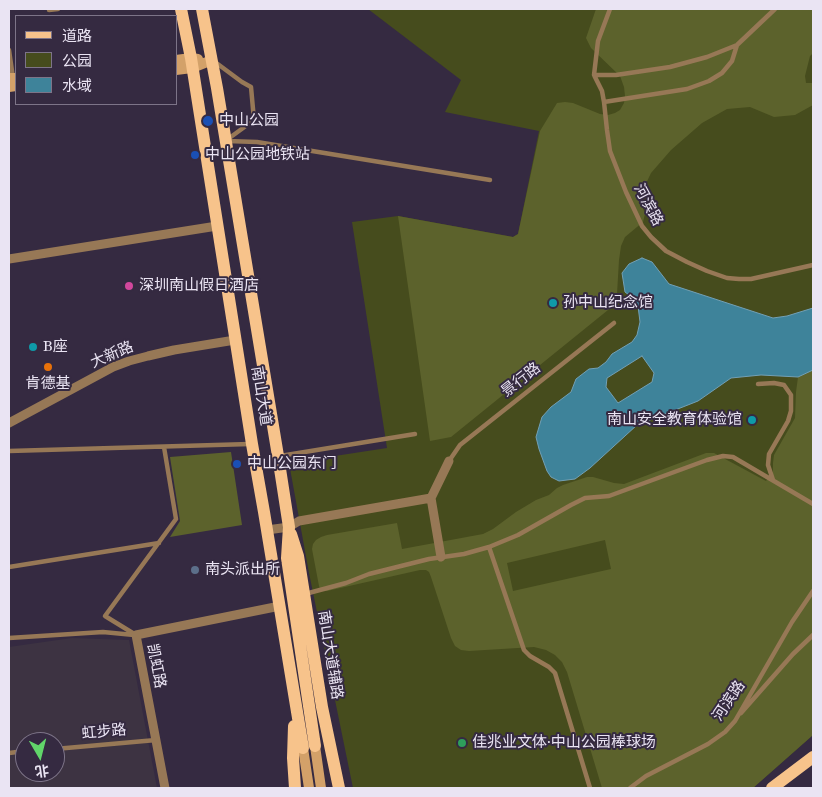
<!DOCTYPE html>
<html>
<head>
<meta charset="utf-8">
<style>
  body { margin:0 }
  #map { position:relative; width:822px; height:797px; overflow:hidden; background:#352a41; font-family:"Noto Serif","Noto Sans SC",serif }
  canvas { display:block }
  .frame { position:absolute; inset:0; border:10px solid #eae4f3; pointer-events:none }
  .legend { position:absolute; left:15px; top:15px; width:162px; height:90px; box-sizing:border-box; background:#352a41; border:1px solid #7d7488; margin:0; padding:6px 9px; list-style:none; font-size:15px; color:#eae4f3 }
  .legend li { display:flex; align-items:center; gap:10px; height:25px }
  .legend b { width:25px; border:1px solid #7d7488 }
  .north { position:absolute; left:15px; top:732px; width:50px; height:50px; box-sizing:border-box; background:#352a41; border:1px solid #7d7488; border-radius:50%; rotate:172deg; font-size:14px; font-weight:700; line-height:20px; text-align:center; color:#eae4f3 }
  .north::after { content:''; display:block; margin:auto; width:18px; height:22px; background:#61d56a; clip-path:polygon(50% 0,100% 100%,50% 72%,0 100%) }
</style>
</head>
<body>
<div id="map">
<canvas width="822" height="797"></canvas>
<div class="frame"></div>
<ul class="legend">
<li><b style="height:6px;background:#f7c38b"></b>道路</li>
<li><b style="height:14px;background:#464c1d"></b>公园</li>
<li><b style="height:14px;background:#3e839a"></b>水域</li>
</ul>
<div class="north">北</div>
</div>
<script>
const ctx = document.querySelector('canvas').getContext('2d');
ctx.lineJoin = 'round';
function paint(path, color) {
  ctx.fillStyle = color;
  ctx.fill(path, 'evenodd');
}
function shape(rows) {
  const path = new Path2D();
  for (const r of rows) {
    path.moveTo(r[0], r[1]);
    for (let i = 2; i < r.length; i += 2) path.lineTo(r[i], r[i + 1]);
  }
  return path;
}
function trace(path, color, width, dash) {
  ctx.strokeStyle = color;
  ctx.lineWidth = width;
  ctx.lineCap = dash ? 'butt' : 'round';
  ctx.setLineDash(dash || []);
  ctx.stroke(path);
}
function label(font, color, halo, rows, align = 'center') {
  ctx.font = font + ' "Noto Serif","Noto Sans SC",serif';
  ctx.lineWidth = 4;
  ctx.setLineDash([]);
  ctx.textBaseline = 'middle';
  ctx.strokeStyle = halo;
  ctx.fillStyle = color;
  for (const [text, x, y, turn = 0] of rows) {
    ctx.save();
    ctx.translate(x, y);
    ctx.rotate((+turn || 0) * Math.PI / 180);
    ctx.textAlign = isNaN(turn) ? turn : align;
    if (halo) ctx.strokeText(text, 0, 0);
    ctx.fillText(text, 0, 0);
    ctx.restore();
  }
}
const industrial = shape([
  [72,638,129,640,157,788,9,788,9,647],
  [25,742,55,742,55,772,25,772]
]);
const green = shape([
  [368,9,813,9,813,735,753,788,353,788,309,573,289,463,387,448,352,222,398,216,513,237,518,234,539,131,445,112,461,80]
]);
const forest = shape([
  [596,9,813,9,813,53,810,56,805,76,806,83,813,83,813,105,795,115,774,117,750,107,727,109,702,123,671,150,651,173,641,194,641,203,645,214,643,222,625,237,621,246,619,260,617,294,615,304,608,310,451,437,430,441,398,216,513,237,518,234,540,131,557,103,565,102,573,103,600,114,608,115,615,113,620,110,624,103,625,96,624,87,620,76,591,48,586,38],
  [813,370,813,735,753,788,602,788,567,672,562,662,555,655,546,650,534,647,469,651,461,650,455,646,451,638,431,577,429,572,426,570,420,570,327,591,320,589,319,586,312,549,313,544,316,540,321,537,327,535,397,523,402,549,483,534,493,529,516,512,536,500,549,495,557,488,563,485,587,477,593,477,614,483,624,484,706,453,714,453,766,481,773,472,773,463,774,455,795,418,796,392,798,377],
  [605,540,611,569,513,591,507,563],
  [231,452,242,525,170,537,180,521,170,457]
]);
const water = shape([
  [642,258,652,262,669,284,773,318,787,316,813,308,813,370,798,377,761,375,731,378,698,401,637,425,590,468,575,479,559,481,551,477,547,471,539,449,536,437,542,417,551,407,571,392,576,379,589,369,598,368,606,362,612,354,632,342,637,335,640,322,638,306,633,298,625,292,622,273,629,264,642,258],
  [642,356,654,373,652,382,618,403,606,387,607,378,642,356]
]);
const lane = shape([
  [49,9,49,10,58,9],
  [9,50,13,78],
  [215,62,242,82,251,87,254,120,228,139],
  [594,75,602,91,604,102,607,130,610,151,626,192,642,226,651,237,666,251,687,262,707,271,727,278,739,279,751,279,813,265],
  [594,75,616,75,670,67,707,57,737,45,775,9],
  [594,75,598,41,610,9],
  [604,102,687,89,709,81,722,73,732,61,737,45],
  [227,141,257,142,490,180],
  [758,384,774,383,784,385,791,395,791,411,788,421,769,454,768,465,773,480],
  [9,451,250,444],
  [280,456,415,434],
  [449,461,460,445,614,323],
  [489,547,524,650,530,656,549,667,555,673,590,788],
  [9,567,159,543],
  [305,594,346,583,369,574,429,559,464,554,489,547,518,535,571,505,585,498,609,496,707,460,723,456,733,457,813,504],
  [136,635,105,616,176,519,164,447],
  [9,638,103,632,134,635],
  [741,713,793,654,813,635],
  [55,749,156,740],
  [9,753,25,751],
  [630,788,646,776,708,744,725,732,735,721,792,622,813,591]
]);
const street = shape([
  [9,259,217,226],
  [9,423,113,367,129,361,148,356,174,350,235,340],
  [267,530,289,527,299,521,431,498],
  [441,557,431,498,449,461],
  [165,788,136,635,280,606]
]);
const secondary = shape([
  [176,60,191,58,198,59],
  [176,70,192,68,212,60],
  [9,78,16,78],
  [9,87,16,86],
  [315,746,321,788],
  [303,748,309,788]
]);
const primary = shape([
  [181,9,191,58,252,444,264,512,303,748],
  [202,9,217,88,278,456,289,527,287,558,315,746],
  [291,534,298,556,322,707,339,788],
  [294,726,293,758,295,788],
  [772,788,813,757]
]);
const markers = [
  [208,121,6,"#1a4fb4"],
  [195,155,5,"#1a4fb4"],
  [129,286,5,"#d1479c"],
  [553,303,5,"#0f9aa8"],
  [33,347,5,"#0f9aa8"],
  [48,367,5,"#e8710a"],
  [752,420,5,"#0f9aa8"],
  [237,464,5,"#1a4fb4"],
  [195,570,5,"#5c6f8a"],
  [462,743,5,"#2e9e5b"]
];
const poiNames = [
  ["中山公园",219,121],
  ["中山公园地铁站",205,155],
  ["深圳南山假日酒店",139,286],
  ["孙中山纪念馆",563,303],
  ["B座",43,347],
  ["肯德基",48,384,"center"],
  ["南山安全教育体验馆",742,420,"right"],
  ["中山公园东门",247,464],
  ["南头派出所",205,570],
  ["佳兆业文体·中山公园棒球场",472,743]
];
const streetNames = [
  ["河滨路",648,205,62],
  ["大新路",112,355,-23],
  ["景行路",521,380,-38],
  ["南山大道",261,396,81],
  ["南山大道辅路",330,655,81],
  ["凯虹路",156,666,79],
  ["河滨路",729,701,-56],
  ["虹步路",104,732,-5]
];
paint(industrial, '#3d3342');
paint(green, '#464c1d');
paint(forest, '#5c622c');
paint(water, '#3e839a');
trace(water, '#72a0b5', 1);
trace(lane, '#977856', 4.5);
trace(street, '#977856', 9);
trace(secondary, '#d3a169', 10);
trace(primary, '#f7c38b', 12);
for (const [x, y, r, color] of markers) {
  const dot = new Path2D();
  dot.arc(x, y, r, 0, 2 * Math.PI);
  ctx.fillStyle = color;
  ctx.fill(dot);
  trace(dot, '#352a41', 2);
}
label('15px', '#eae4f3', '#352a41', poiNames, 'left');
label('15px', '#eae4f3', '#352a41', streetNames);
</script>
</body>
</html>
